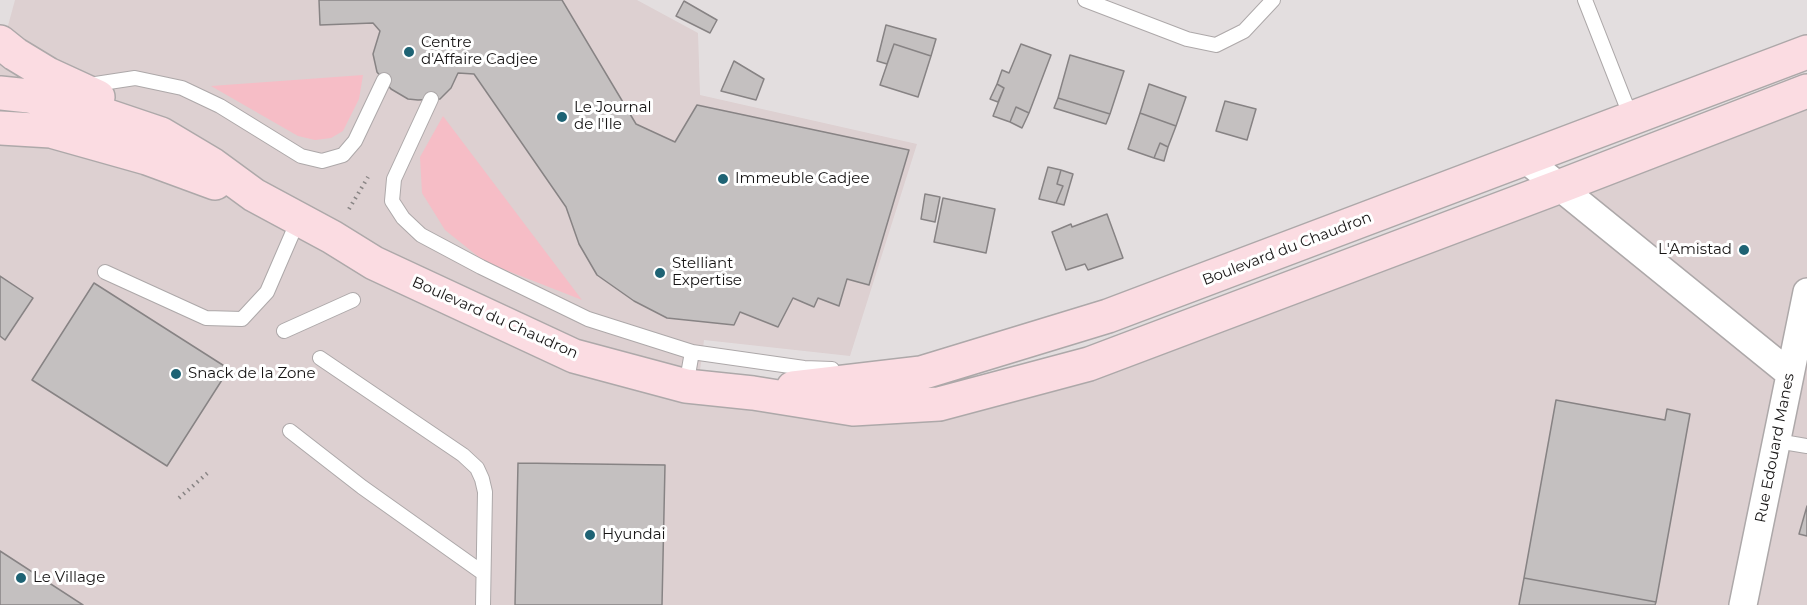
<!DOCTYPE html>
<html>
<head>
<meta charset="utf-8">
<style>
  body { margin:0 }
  canvas { display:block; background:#e3dedf }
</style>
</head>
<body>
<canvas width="1807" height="605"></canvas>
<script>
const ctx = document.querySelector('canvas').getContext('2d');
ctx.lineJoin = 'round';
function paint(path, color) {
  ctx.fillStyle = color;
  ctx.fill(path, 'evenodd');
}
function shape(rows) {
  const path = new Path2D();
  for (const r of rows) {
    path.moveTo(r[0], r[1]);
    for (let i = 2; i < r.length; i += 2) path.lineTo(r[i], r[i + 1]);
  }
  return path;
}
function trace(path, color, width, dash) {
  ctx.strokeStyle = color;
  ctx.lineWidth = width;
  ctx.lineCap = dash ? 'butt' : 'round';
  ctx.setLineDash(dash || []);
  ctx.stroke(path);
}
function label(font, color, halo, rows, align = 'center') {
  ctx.font = font + ' Montserrat,sans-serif';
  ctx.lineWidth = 6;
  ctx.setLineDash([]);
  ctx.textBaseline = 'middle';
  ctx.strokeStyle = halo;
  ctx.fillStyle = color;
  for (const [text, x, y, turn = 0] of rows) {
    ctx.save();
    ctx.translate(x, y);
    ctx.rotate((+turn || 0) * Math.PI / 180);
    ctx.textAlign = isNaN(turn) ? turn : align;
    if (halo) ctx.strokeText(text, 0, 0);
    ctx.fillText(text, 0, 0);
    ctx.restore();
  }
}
const built = shape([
  [15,0,637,0,698,33,700,95,917,144,850,356,704,340,696,401,984,396,1807,105,1807,605,0,605,0,55]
]);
const green = shape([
  [363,75,359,99,343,131,331,138,315,140,298,136,211,86],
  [443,116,582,300,485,262,445,230,422,193,420,157]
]);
const building = shape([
  [319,0,562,0,636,124,675,142,697,105,909,150,869,285,847,279,839,306,818,298,814,307,793,298,778,327,740,312,734,325,667,318,634,301,597,275,579,244,566,207,474,74,458,73,451,88,440,99,418,100,408,99,391,89,377,72,373,54,380,31,373,23,320,25,319,0],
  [684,1,717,20,710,33,676,16,684,1],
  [886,25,936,39,931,56,894,44,887,64,877,61,886,25],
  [894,44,931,56,918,97,880,85,894,44],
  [1021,44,1051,55,1029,113,1016,107,1010,122,993,116,1004,88,997,84,1002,70,1009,73,1021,44],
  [1070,55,1124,71,1110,114,1058,98,1070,55],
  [734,61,764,79,756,100,721,91,734,61],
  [997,84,1004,88,998,102,990,99,997,84],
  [1149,84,1186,97,1176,126,1140,113,1149,84],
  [1058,98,1110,114,1106,124,1054,108,1058,98],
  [1225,101,1256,109,1247,140,1216,131,1225,101],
  [1016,107,1029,113,1022,128,1010,122,1016,107],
  [1140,113,1176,126,1168,147,1160,143,1154,158,1128,149,1140,113],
  [1160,143,1168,147,1164,161,1154,158,1160,143],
  [1048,167,1061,170,1057,184,1063,186,1056,203,1039,199,1048,167],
  [1061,170,1073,174,1064,205,1056,203,1063,186,1057,184,1061,170],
  [925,194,940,197,935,222,921,219,925,194],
  [943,198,995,209,986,253,934,242,943,198],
  [1107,214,1123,258,1088,270,1085,264,1066,270,1052,232,1071,224,1072,227,1107,214],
  [0,276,33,298,5,340,0,336,0,276],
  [94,283,229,369,167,466,32,380,94,283],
  [1556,400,1665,420,1667,409,1690,414,1656,602,1524,578,1556,400],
  [518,463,665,465,662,605,515,605,518,463],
  [1807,506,1807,536,1799,534,1807,506],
  [0,551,83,605,0,605,0,551],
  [1524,578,1656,602,1655,605,1519,605,1524,578]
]);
const path = shape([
  [349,209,368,177],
  [179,498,210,471]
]);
const service = shape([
  [1085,0,1187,39,1216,45,1244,31,1273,0],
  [1585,0,1625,102,1633,117],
  [89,85,135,78,182,88,220,106,301,156,322,161,343,155,355,141,384,80],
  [431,99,394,179,392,201,403,218,421,235,481,267,588,319,692,352,804,368,832,369],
  [105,272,206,318,242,319,267,292,299,218],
  [284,331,353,300],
  [320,358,463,455,477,468,482,479,485,492,483,605],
  [686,386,692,352],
  [290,431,362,487,483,573],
  [1777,441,1807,446]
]);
const minor = shape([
  [1524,158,1789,373],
  [1743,605,1807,292]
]);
const secondary = shape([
  [0,42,15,54,48,74,98,97],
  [0,93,29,96,78,106,161,134,213,165,254,195,332,237,374,263,574,356,686,386,753,393,853,409,939,404,1089,364,1561,186,1807,91],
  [0,128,51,131,147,158,215,183],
  [793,388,921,373,1108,316,1807,52]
]);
const markers = [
  [409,52,6,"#1e6374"],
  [562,117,6,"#1e6374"],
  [723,179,6,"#1e6374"],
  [1744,250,6,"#1e6374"],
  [660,273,6,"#1e6374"],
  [176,374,6,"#1e6374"],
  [590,535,6,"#1e6374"],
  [21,578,6,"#1e6374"]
];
const poiNames = [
  ["Centre",421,43],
  ["d'Affaire Cadjee",421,60],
  ["Le Journal",574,108],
  ["de l'Ile",574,125],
  ["Immeuble Cadjee",735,179],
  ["L'Amistad",1732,250,"right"],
  ["Stelliant",672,264],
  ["Expertise",672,281],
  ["Snack de la Zone",188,374],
  ["Hyundai",602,535],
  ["Le Village",33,578]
];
const streetNames = [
  ["Boulevard du Chaudron",1287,249,-21],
  ["Boulevard du Chaudron",495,318,24],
  ["Rue Edouard Manes",1775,448,-79]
];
paint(built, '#ddd0d1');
paint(green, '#f6bdc6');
paint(building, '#c4c0c0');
trace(building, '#878384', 1.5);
trace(service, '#ada8a9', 16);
trace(minor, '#ada8a9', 30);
trace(secondary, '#ada8a9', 36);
trace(path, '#888484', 4, [1.5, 4.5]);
trace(service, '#fff', 14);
trace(minor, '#fff', 27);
trace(secondary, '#fbdce2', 33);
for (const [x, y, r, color] of markers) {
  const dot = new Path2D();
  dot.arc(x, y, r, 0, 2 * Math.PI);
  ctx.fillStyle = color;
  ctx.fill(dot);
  trace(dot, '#fff', 2);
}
label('15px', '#171515', '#fff', poiNames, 'left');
label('15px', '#171515', '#fff', streetNames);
</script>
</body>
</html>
